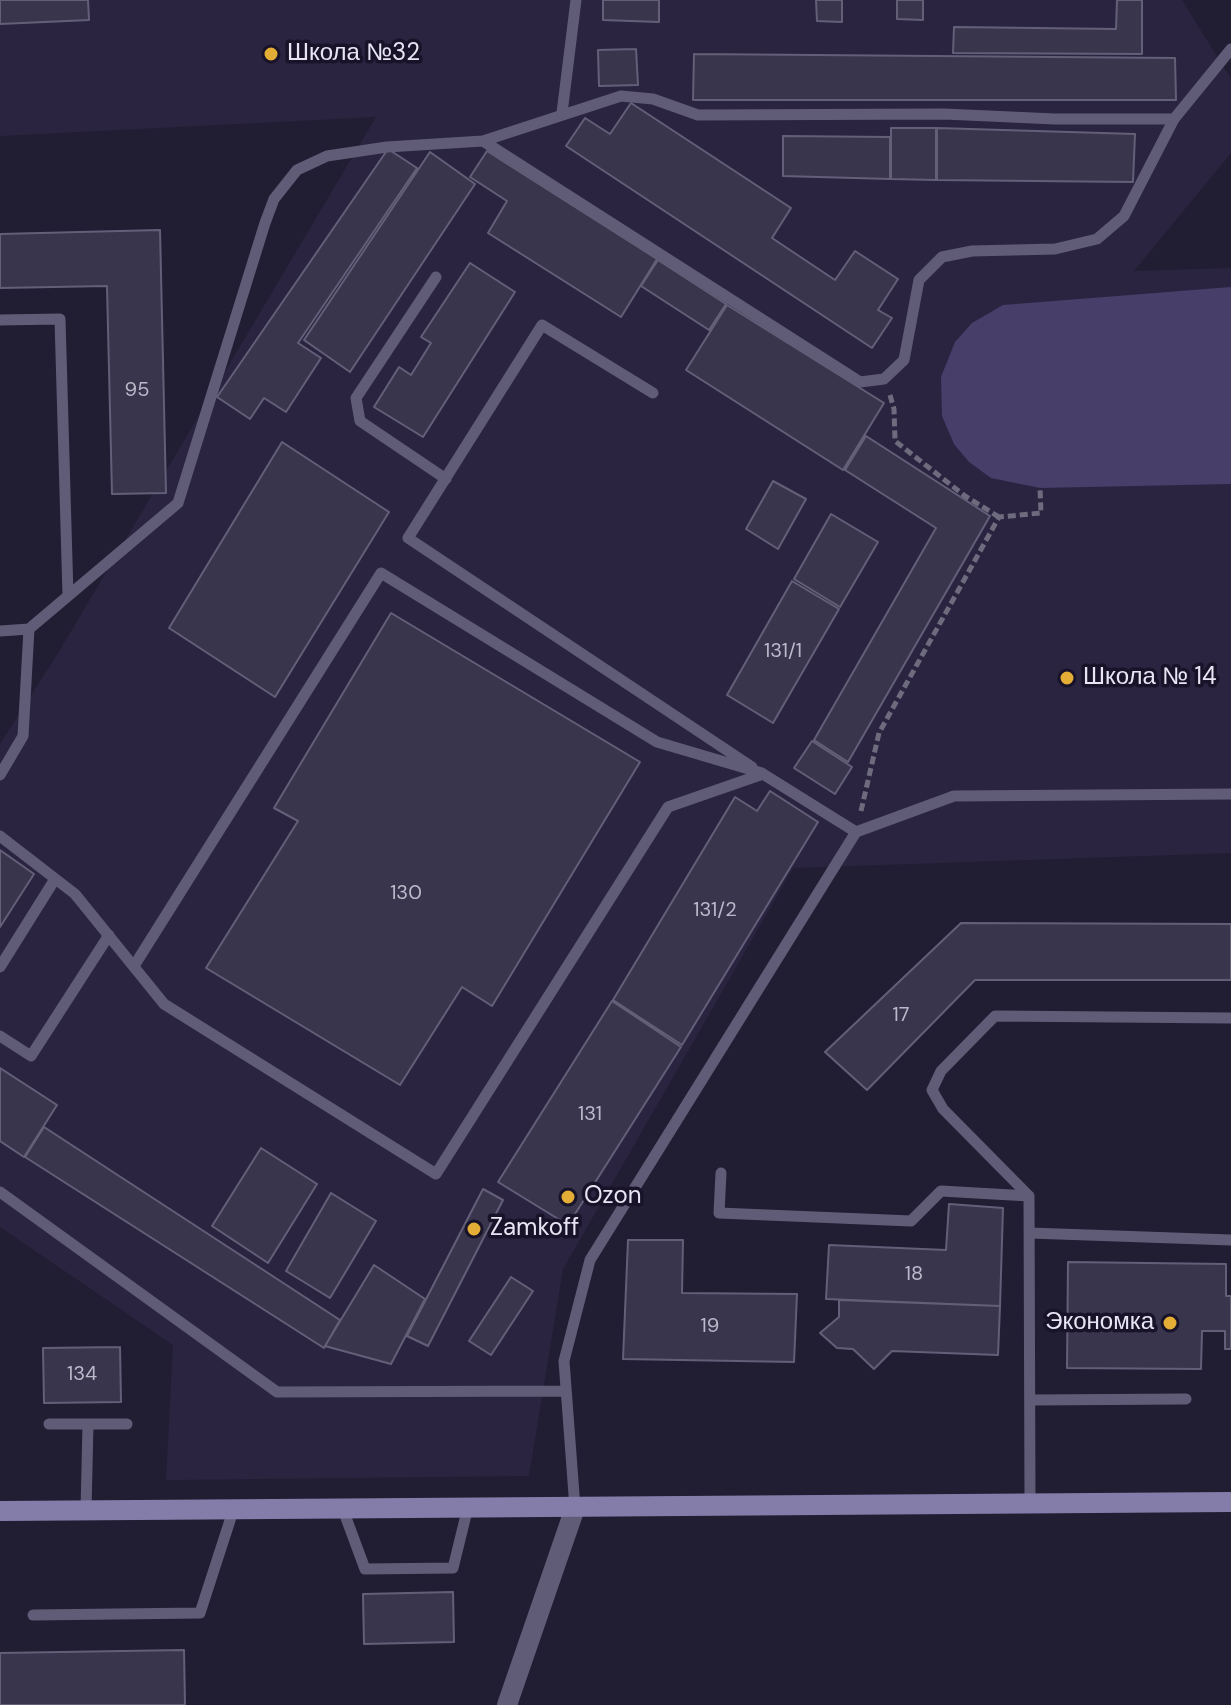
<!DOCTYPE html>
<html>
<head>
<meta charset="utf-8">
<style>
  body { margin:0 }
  canvas { display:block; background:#211d33 }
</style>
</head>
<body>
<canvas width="1231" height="1705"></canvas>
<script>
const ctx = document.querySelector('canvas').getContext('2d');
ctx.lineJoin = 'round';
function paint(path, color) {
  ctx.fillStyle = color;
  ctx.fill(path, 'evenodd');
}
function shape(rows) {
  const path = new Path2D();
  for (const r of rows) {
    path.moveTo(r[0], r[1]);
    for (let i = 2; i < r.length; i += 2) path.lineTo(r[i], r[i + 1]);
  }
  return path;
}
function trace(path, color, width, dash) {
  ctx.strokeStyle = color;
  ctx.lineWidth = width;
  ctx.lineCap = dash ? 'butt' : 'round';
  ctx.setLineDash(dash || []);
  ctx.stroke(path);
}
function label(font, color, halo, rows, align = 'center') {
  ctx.font = font + ' "DM Sans",sans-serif';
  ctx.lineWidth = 7;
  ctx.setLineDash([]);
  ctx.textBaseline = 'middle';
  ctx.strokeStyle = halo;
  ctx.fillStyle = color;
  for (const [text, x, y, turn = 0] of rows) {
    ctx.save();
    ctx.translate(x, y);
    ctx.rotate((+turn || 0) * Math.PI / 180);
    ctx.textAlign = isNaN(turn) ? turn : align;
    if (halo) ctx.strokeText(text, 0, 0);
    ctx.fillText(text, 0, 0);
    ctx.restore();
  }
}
const built = shape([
  [0,0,1182,0,1231,79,1231,153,1134,271,1231,268,1231,853,793,868,563,1269,529,1476,166,1480,173,1345,0,1227,0,744,60,650,376,117,0,136]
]);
const green = shape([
  [1231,287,1231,484,1040,488,991,478,969,462,954,444,942,416,941,377,955,342,972,323,1003,305]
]);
const building = shape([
  [0,0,88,0,89,20,0,24,0,0],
  [603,0,659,0,659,22,603,20,603,0],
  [816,0,842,0,842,22,817,21,816,0],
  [897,0,923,0,923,20,897,19,897,0],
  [1117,0,1142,0,1142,54,953,53,954,27,1116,29,1117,0],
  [636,49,638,85,599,86,598,50,636,49],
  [694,54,1175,58,1176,100,693,100,694,54],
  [631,103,791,208,772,238,835,280,855,251,898,279,878,310,892,318,872,348,566,146,585,118,610,134,631,103],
  [891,128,936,128,936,180,891,179,891,128],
  [937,128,1135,134,1133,182,937,180,937,128],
  [783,136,890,137,890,179,783,176,783,136],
  [388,149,417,168,298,343,321,358,286,412,264,398,250,419,217,397,388,149],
  [487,151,657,259,621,317,488,233,507,201,470,177,487,151],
  [430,152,475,184,350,372,304,340,430,152],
  [160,230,166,493,112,494,107,286,0,288,0,234,160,230],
  [658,260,726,304,709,330,641,286,658,260],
  [470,263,515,292,423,437,374,407,399,367,411,375,431,343,421,337,470,263],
  [727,305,884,403,843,470,686,370,727,305],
  [866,436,990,516,848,762,814,740,936,528,845,470,866,436],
  [282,442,389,512,275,697,169,628,282,442],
  [773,481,806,499,778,549,746,529,773,481],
  [831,514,878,542,840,607,794,579,831,514],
  [792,581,839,609,773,723,727,695,792,581],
  [391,613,640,762,492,1006,462,987,400,1085,206,968,298,821,274,808,391,613],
  [812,741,852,767,835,794,794,768,812,741],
  [770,791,818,822,682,1045,613,1000,735,797,757,811,770,791],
  [0,850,34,874,0,927,0,850],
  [961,923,1231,924,1231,980,975,980,867,1090,825,1052,961,923],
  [612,1001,681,1047,568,1225,498,1182,612,1001],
  [0,1068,57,1105,24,1157,0,1141,0,1068],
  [44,1127,340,1320,324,1348,25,1157,44,1127],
  [261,1148,317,1184,268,1263,212,1226,261,1148],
  [483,1189,503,1200,428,1346,407,1336,483,1189],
  [331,1193,376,1221,330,1298,286,1271,331,1193],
  [949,1204,1003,1208,1000,1306,826,1299,829,1245,946,1250,949,1204],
  [628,1240,683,1240,682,1293,797,1294,794,1362,623,1359,628,1240],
  [1068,1262,1226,1264,1226,1296,1231,1296,1231,1349,1225,1349,1225,1331,1202,1331,1201,1369,1067,1368,1068,1262],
  [374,1265,425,1299,391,1364,325,1346,374,1265],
  [511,1277,533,1291,491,1355,469,1341,511,1277],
  [839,1300,1000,1306,998,1355,892,1351,874,1369,853,1349,837,1348,820,1333,839,1317,839,1300],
  [120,1347,121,1402,44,1403,43,1348,120,1347],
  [453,1592,454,1642,364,1644,363,1594,453,1592],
  [184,1650,185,1705,0,1705,0,1653,184,1650]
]);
const path = shape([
  [890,395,894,409,895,441,965,496,999,517],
  [861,811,879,733,999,517,1041,513,1040,488]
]);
const lane = shape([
  [562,113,576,0],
  [483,141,860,382,884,379,904,360,919,280,942,257,972,251,1055,249,1097,239,1124,216,1174,119],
  [436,277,356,398,360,421,446,479],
  [0,320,60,319,68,596],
  [653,393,542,325,408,538,752,767],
  [0,631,29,629],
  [0,775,23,736,29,629,178,503,265,223,274,199,297,170,327,156,387,147,483,141,621,96,653,99,698,115,944,114,1055,119,1174,119,1231,49],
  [856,832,954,796,1231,794],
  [0,836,75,894,164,1004,436,1174,668,807,763,774,856,832,590,1260,564,1361,575,1508],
  [134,966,381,573,657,742,762,773],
  [0,967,55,879],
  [0,1036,31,1056,109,935],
  [721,1173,719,1213,911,1221,941,1191,1029,1196],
  [0,1192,277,1392,566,1391],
  [1030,1233,1231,1240],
  [1030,1400,1186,1399],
  [49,1424,127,1424],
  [1030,1503,1029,1196,943,1109,932,1090,941,1071,995,1016,1231,1018],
  [342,1507,365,1569,453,1568,468,1507],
  [86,1510,88,1424],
  [33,1615,200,1613,234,1508]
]);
const street = shape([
  [507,1705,575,1508]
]);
const secondary = shape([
  [0,1511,1231,1502]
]);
const markers = [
  [271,54,8,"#e4ad35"],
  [1067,678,8,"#e4ad35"],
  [568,1197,8,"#e4ad35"],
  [474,1229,8,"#e4ad35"],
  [1170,1323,8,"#e4ad35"]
];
const numberNames = [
  ["95",137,391],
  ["131/1",783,652],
  ["130",406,894],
  ["131/2",715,911],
  ["17",901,1016],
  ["131",590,1115],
  ["18",914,1275],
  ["19",710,1327],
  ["134",82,1375]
];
const poiNames = [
  ["Школа №32",287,54],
  ["Школа № 14",1083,678],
  ["Ozon",584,1197],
  ["Zamkoff",490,1229],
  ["Экономка",1154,1323,"right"]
];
paint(built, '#2a2440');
paint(green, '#473e6a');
paint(building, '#39354d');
trace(building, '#645f79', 2);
trace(path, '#6e6b7e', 5, [8, 4]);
trace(lane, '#605c77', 11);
trace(street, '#605c77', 20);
trace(secondary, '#857da9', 20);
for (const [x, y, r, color] of markers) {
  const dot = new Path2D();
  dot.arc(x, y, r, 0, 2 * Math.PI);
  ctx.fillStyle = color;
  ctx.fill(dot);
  trace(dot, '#181329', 3);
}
label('20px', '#bcb9ca', null, numberNames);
label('24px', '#e7e5f4', '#181329', poiNames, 'left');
</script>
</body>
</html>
